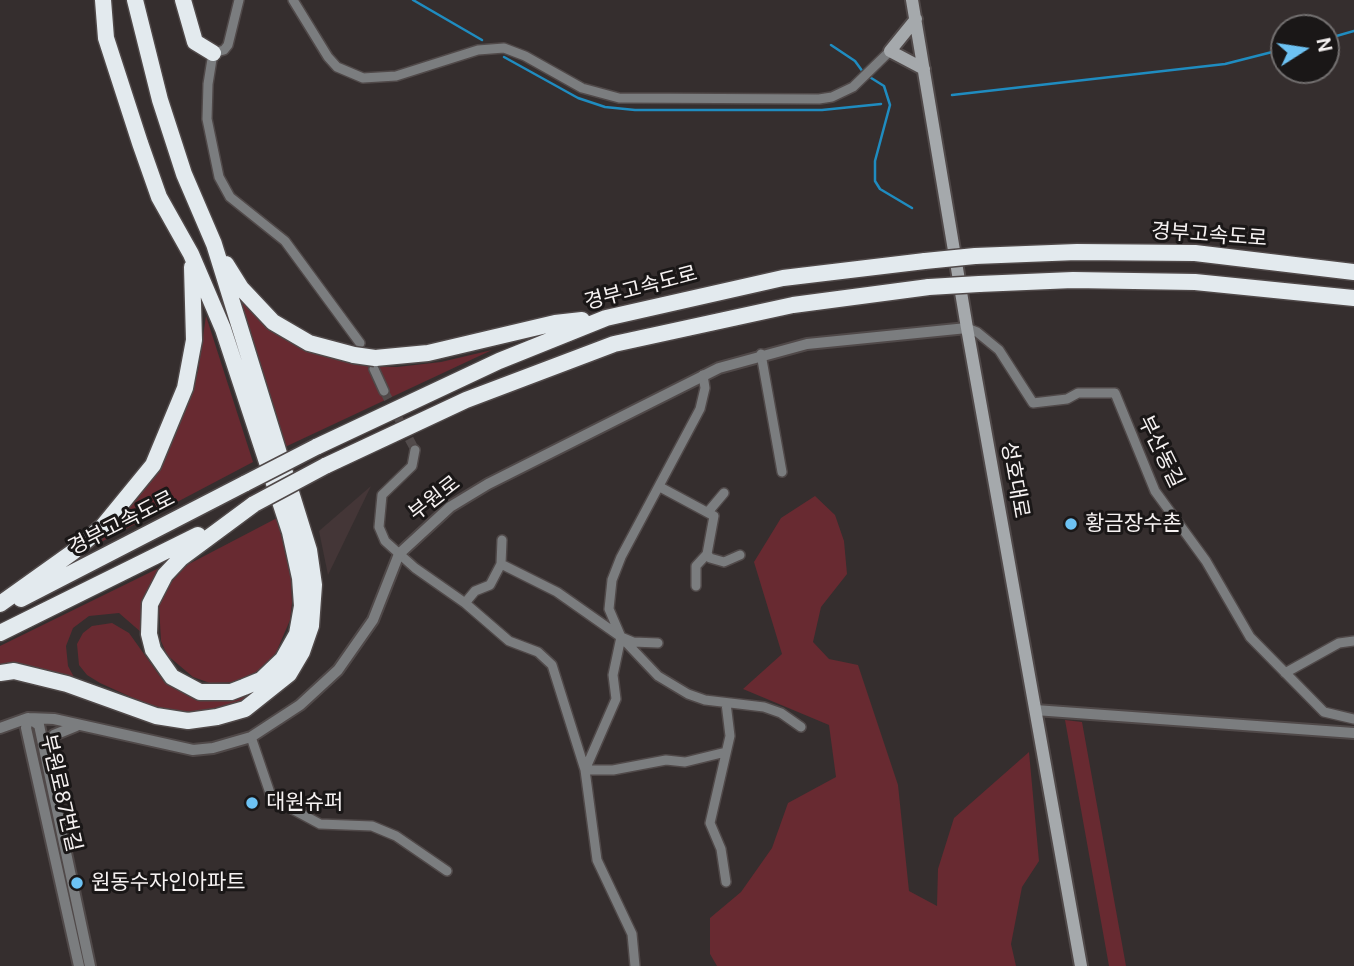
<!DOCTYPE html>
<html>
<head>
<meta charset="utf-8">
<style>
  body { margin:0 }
  #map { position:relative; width:1354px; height:966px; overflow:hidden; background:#352e2e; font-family:"DM Sans",sans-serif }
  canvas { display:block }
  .north { position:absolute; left:1270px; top:14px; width:70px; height:70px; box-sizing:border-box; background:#1a1717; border:2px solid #726f6f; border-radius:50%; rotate:78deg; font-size:19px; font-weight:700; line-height:28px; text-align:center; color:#f6f2f2 }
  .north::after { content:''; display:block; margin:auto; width:24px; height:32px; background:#6dc2f3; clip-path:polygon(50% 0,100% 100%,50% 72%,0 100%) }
</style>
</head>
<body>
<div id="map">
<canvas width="1354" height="966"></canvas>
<div class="north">N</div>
</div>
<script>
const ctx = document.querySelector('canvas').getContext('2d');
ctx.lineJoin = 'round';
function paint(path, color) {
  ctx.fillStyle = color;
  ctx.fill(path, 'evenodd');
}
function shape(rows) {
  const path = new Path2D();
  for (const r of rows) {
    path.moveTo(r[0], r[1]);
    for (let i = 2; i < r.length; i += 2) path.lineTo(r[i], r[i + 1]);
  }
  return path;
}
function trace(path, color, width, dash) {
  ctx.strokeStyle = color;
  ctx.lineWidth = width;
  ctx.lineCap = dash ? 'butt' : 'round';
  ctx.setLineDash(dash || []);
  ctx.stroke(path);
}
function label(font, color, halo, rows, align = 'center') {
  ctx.font = font + ' "DM Sans","Noto Sans KR",sans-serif';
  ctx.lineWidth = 6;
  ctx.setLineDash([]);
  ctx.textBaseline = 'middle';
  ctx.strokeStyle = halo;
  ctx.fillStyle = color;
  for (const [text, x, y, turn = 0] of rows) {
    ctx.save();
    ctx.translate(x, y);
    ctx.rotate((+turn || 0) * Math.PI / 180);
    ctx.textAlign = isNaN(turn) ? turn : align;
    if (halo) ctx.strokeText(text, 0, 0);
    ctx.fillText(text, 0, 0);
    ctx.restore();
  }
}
const built = shape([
  [371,486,328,575,319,531]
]);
const green = shape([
  [238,296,277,333,320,355,366,366,397,367,441,362,492,350,285,447],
  [206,316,253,462,86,550,144,488,171,443,198,371],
  [815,496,835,515,844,541,847,574,821,607,813,642,829,659,858,665,898,785,909,891,937,906,938,869,954,818,1029,752,1039,861,1022,887,1011,944,1016,966,717,966,710,954,710,918,741,892,772,848,788,803,836,777,829,725,743,689,782,654,754,562,781,518],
  [277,518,291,576,292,603,290,620,275,655,263,668,239,682,210,683,193,677,167,655,161,641,159,605,168,586,187,565],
  [161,567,147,593,142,633,119,613,89,616,73,628,66,646,68,666,75,679,0,665,0,646],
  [112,623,129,633,164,682,185,692,260,688,235,708,207,713,162,711,100,683,87,675,79,665,77,644,83,633,92,626],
  [1065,720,1082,722,1126,966,1109,966]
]);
const stream = shape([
  [413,0,482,40],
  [1326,39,1354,31],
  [831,45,855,61,863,72],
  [504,57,578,98,605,107,635,110,822,110,881,104],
  [868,76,884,86,890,105,875,161,875,181,880,189,912,208],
  [952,95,1225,64,1284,49]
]);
const minorTunnel = shape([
  [384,391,415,450]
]);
const minor = shape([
  [239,0,228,45,224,50,213,53,208,84,207,119,219,177,230,197,285,241,360,343],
  [293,0,328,57,337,67,363,78,396,76,478,50,504,48,525,56,582,88,619,98,819,99,832,97,853,87,890,51],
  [967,328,977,332,999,350,1033,403,1067,399,1078,393,1115,393,1155,491,1206,561,1250,637,1324,712,1354,719],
  [761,354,782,472],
  [374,369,384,391],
  [703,375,705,388,700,409,621,557,612,580,609,609,621,637,658,676,688,694,705,700,764,707,781,713,801,727],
  [415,450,412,466,382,495,379,527,385,541,415,568,465,603,509,641,538,652,552,665,585,770,597,860,632,934,635,966],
  [660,487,714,516,707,554,710,558,724,562,740,555],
  [708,512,724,493],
  [501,564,557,592,621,637,633,642,658,643],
  [696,586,696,566,707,554],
  [465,603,475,591,490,585,501,564,502,540],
  [621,637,613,675,616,699,585,770,613,770,666,760,685,762,726,752],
  [1285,673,1339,643,1354,641],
  [726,703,730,736,710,823,721,849,726,882],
  [251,737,271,796,279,804],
  [279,802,320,824,372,826,396,836,447,871]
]);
const tertiary = shape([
  [1035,710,1354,733],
  [28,718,26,728,79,966],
  [30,719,39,725,90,966],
  [0,728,28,718,54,719,193,750,213,748,251,737,300,705,338,670,373,620,399,554,450,507,488,484,719,368,807,344,967,328],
  [46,751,47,743,54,735,76,726]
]);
const secondary = shape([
  [912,0,967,328,1081,966],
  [916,19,890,51,924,69]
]);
const motorway = shape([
  [103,0,106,38,140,143,159,197,191,254,223,329,290,532,300,578,302,606,297,634,283,659,261,680,244,687,231,692,200,692,172,677,153,650,149,634,150,604,165,575,181,558,254,504],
  [183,0,195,42,213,53],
  [975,256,1077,252,1195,253,1354,272],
  [226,264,241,288,273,322,309,343,354,355],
  [979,284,1073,280,1195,282,1354,298],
  [375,358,428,353,555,323,582,320],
  [316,447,499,361,606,318,783,278,925,261],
  [325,466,466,400,614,344,793,305,929,287],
  [21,599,246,483],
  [0,604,73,552,103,526,153,465,185,388,194,340,192,267],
  [0,633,198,535],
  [0,673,14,671,67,684,156,716,188,721,217,717,245,709,289,674,302,652,311,626,314,585,309,550,214,244,184,174,160,100,135,0]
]);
const motorwayBridge = shape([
  [925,261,975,256],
  [929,287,979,284],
  [354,355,375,358],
  [246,483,316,447],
  [254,504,325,466]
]);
const markers = [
  [1071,524,7,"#6dc2f3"],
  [252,803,7,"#6dc2f3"],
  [77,883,7,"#6dc2f3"]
];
const streetNames = [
  ["경부고속도로",1209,236,4],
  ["경부고속도로",641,289,-15],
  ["부산동길",1160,452,64],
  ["성호대로",1014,480,80],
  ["부원로",435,499,-38],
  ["경부고속도로",122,524,-27],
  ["부원로87번길",60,793,77]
];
const poiNames = [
  ["황금장수촌",1085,524],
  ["대원슈퍼",266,803],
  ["원동수자인아파트",91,883]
];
paint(built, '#443637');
paint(green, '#682a31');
trace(stream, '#1f8cc0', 2.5);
trace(minorTunnel, '#524b4b', 9, [9, 4.5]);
trace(minor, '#504949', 12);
trace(tertiary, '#504949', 14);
trace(secondary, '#504949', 16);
trace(motorway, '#504949', 19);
trace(minor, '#7b7d7f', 9);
trace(tertiary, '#7b7d7f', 10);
trace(secondary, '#a5a9ac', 12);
trace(motorway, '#e3eaee', 16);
trace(motorwayBridge, '#504949', 19, []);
trace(motorwayBridge, '#e3eaee', 16);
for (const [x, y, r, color] of markers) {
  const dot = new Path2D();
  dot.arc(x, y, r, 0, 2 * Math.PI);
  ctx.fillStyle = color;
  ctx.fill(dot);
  trace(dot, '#1a1717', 2.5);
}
label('21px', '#f6f2f2', '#1a1717', streetNames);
label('21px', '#f6f2f2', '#1a1717', poiNames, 'left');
</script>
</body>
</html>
